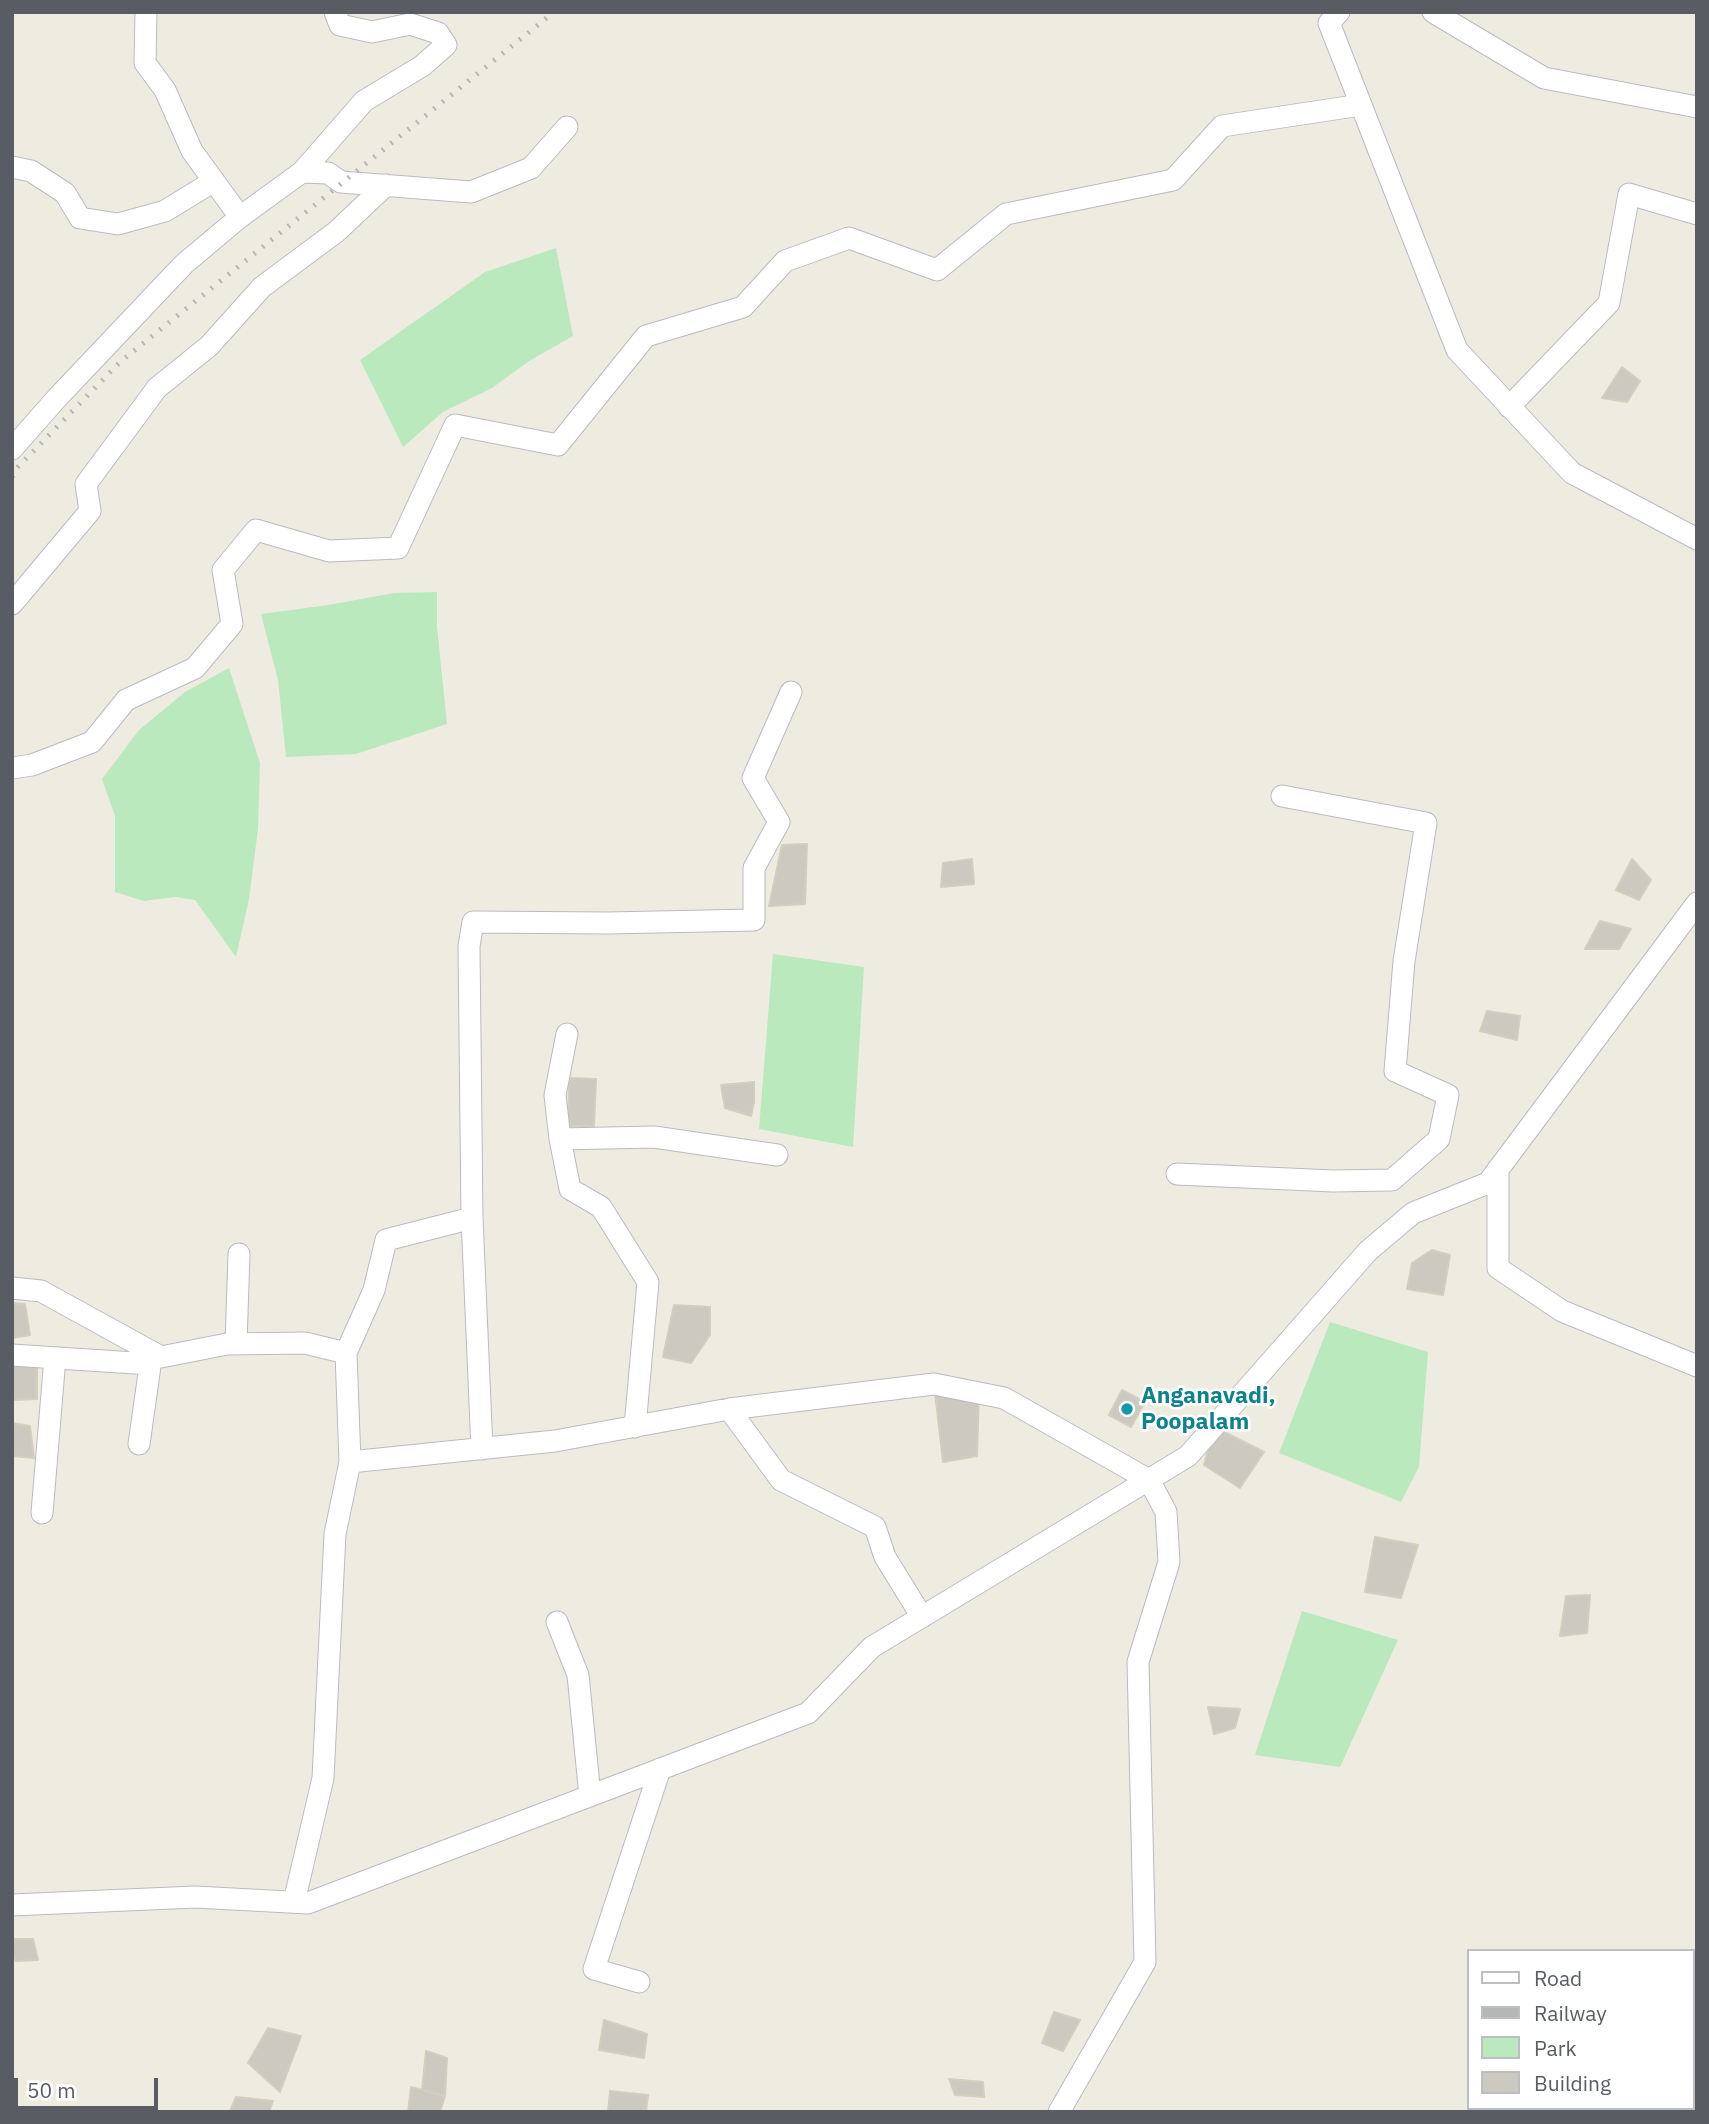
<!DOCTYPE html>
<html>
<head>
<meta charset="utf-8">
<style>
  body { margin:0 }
  #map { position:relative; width:1709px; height:2124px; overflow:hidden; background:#eeece1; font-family:"IBM Plex Sans",sans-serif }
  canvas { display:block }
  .frame { position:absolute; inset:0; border:14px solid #595d63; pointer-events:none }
  .legend { position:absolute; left:1467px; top:1949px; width:228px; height:161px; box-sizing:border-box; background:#fff; border:2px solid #bdbec1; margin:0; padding:9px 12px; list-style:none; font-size:21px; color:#595d63 }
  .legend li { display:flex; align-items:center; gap:14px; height:35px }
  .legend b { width:35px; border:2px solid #bdbec1 }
  .scale { position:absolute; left:14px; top:2078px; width:144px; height:32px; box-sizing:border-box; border:4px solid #595d63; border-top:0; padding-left:9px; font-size:21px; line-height:24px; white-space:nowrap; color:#595d63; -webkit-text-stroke:5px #fff; paint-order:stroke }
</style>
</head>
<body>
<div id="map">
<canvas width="1709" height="2124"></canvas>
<div class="frame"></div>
<ul class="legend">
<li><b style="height:9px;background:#fff"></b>Road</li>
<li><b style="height:9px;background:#b5b6b6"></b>Railway</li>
<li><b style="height:19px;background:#bae9bd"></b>Park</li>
<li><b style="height:19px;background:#cbc9c0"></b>Building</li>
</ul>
<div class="scale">50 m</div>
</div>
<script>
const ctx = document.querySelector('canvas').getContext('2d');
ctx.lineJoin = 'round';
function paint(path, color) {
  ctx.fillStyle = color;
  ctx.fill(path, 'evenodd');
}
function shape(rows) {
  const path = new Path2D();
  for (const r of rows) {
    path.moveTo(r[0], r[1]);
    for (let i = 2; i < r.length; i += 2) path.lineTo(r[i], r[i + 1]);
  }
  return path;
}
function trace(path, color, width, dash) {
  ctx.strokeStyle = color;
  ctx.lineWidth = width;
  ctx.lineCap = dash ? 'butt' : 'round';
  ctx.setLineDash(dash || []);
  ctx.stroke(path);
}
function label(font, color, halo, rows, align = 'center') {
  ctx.font = font + ' "IBM Plex Sans",sans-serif';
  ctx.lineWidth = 5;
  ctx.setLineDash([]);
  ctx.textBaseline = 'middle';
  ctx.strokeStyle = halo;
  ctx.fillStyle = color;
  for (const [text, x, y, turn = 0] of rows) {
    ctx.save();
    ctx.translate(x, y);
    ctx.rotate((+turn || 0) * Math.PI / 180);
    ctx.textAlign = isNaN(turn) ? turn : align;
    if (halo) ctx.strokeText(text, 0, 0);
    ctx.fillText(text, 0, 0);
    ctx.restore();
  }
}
const green = shape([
  [556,248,573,336,529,361,492,388,443,412,403,447,360,360,485,272],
  [437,592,437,627,447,724,356,754,286,757,278,680,261,614,328,605,394,593],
  [229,668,260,763,258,829,249,899,236,957,195,900,175,897,144,901,115,892,115,816,102,779,139,730,185,692],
  [773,954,864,967,853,1147,759,1129],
  [1330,1322,1428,1352,1419,1467,1401,1502,1279,1453],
  [1302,1611,1398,1640,1340,1767,1255,1755]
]);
const building = shape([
  [1622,367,1640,381,1627,402,1602,398,1622,367],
  [807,844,805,904,769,906,782,845,807,844],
  [972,859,974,884,941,887,943,863,972,859],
  [1632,859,1651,880,1639,900,1616,890,1632,859],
  [1600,921,1631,929,1619,949,1585,949,1600,921],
  [1487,1011,1520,1016,1517,1040,1480,1031,1487,1011],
  [571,1078,596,1079,594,1126,568,1126,569,1082,571,1078],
  [754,1082,754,1102,751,1116,725,1108,721,1085,754,1082],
  [1432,1250,1450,1255,1443,1295,1407,1289,1412,1263,1432,1250],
  [12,1303,25,1304,30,1335,12,1338,12,1303],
  [674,1305,710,1307,710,1335,691,1363,663,1357,674,1305],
  [12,1363,37,1365,37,1399,12,1400,12,1363],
  [934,1384,979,1393,977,1456,943,1462,934,1384],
  [1122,1390,1145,1402,1131,1427,1109,1415,1122,1390],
  [12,1423,30,1426,34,1458,12,1456,12,1423],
  [1214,1427,1264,1452,1240,1488,1204,1465,1214,1427],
  [1375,1537,1418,1545,1401,1598,1365,1592,1375,1537],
  [1590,1595,1587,1633,1560,1636,1566,1596,1590,1595],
  [1208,1707,1240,1709,1235,1728,1214,1734,1208,1707],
  [12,1939,33,1939,38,1960,16,1961,12,1953,12,1939],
  [1054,2012,1080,2020,1063,2051,1042,2043,1054,2012],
  [604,2020,647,2034,644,2058,599,2050,604,2020],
  [268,2028,301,2036,280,2092,248,2063,268,2028],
  [426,2051,447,2058,445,2096,422,2090,426,2051],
  [949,2079,983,2082,984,2097,955,2095,949,2079],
  [411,2087,445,2096,440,2112,408,2112,411,2087],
  [610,2091,648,2095,646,2112,608,2112,610,2091],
  [236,2097,273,2101,269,2112,232,2112,230,2111,236,2097]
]);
const minor = shape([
  [146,12,145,63,165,90,192,151,240,217,302,172,364,101,422,66,446,45,438,33,410,24,372,32,340,25,335,12],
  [1339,12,1329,23,1457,350,1572,473,1697,539],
  [1433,12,1544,78,1697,107],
  [12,167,31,171,65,193,80,218,118,224,165,211,214,181],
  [302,172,328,173,341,182,471,192,531,168,567,127],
  [1509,407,1609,303,1629,194,1697,214],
  [12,449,57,398,184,264,240,217],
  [12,604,90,511,86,484,157,388,209,346,262,287,336,232,386,185],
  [12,768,32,765,92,742,126,700,195,668,232,624,223,570,256,530,329,551,398,548,455,425,558,445,646,336,743,307,785,261,849,238,937,270,1006,214,1173,180,1222,126,1361,105],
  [560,1139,555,1095,567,1034],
  [1498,1169,1498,1268,1562,1311,1697,1366],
  [1177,1174,1333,1181,1392,1180,1439,1139,1448,1095,1395,1071,1404,961,1426,823,1282,796],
  [12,1288,41,1291,161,1357,227,1344,305,1343,346,1353],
  [236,1344,239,1254],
  [12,1355,150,1364],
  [729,1409,781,1480,875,1527,885,1557,922,1617],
  [635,1427,648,1282,601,1207,570,1189,560,1139,654,1137,777,1155],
  [139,1444,152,1352],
  [482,1449,472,1218,469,946,473,922,608,923,754,920,754,868,779,822,753,778,791,692],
  [350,1462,555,1441,729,1409,934,1384,1004,1398,1149,1480,1166,1512,1169,1562,1138,1662,1145,1962,1059,2112],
  [42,1513,55,1358],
  [557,1622,578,1675,590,1796],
  [294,1902,323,1778,335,1534,350,1462,346,1353,374,1290,386,1240,472,1218],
  [12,1905,195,1897,308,1903,808,1713,872,1647,1188,1456,1368,1251,1413,1213,1488,1183,1697,903],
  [639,1982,594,1969,660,1769]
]);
const rail = shape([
  [12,477,18,467,120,362,554,12]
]);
const markers = [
  [1127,1409,7,"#0f9aa8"]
];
const cultureNames = [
  ["Anganavadi,",1141,1396],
  ["Poopalam",1141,1422]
];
paint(green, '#bae9bd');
paint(building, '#cbc9c0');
trace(building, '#d3cebe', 2);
trace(minor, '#b9bbc1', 23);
trace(minor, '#fff', 21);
trace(rail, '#b5b6b6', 5, [2, 9]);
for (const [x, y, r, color] of markers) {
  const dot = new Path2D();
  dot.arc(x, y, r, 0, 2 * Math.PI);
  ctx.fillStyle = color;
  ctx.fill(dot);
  trace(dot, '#fff', 2.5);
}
label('bold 23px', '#0d838f', '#fff', cultureNames, 'left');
</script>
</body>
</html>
